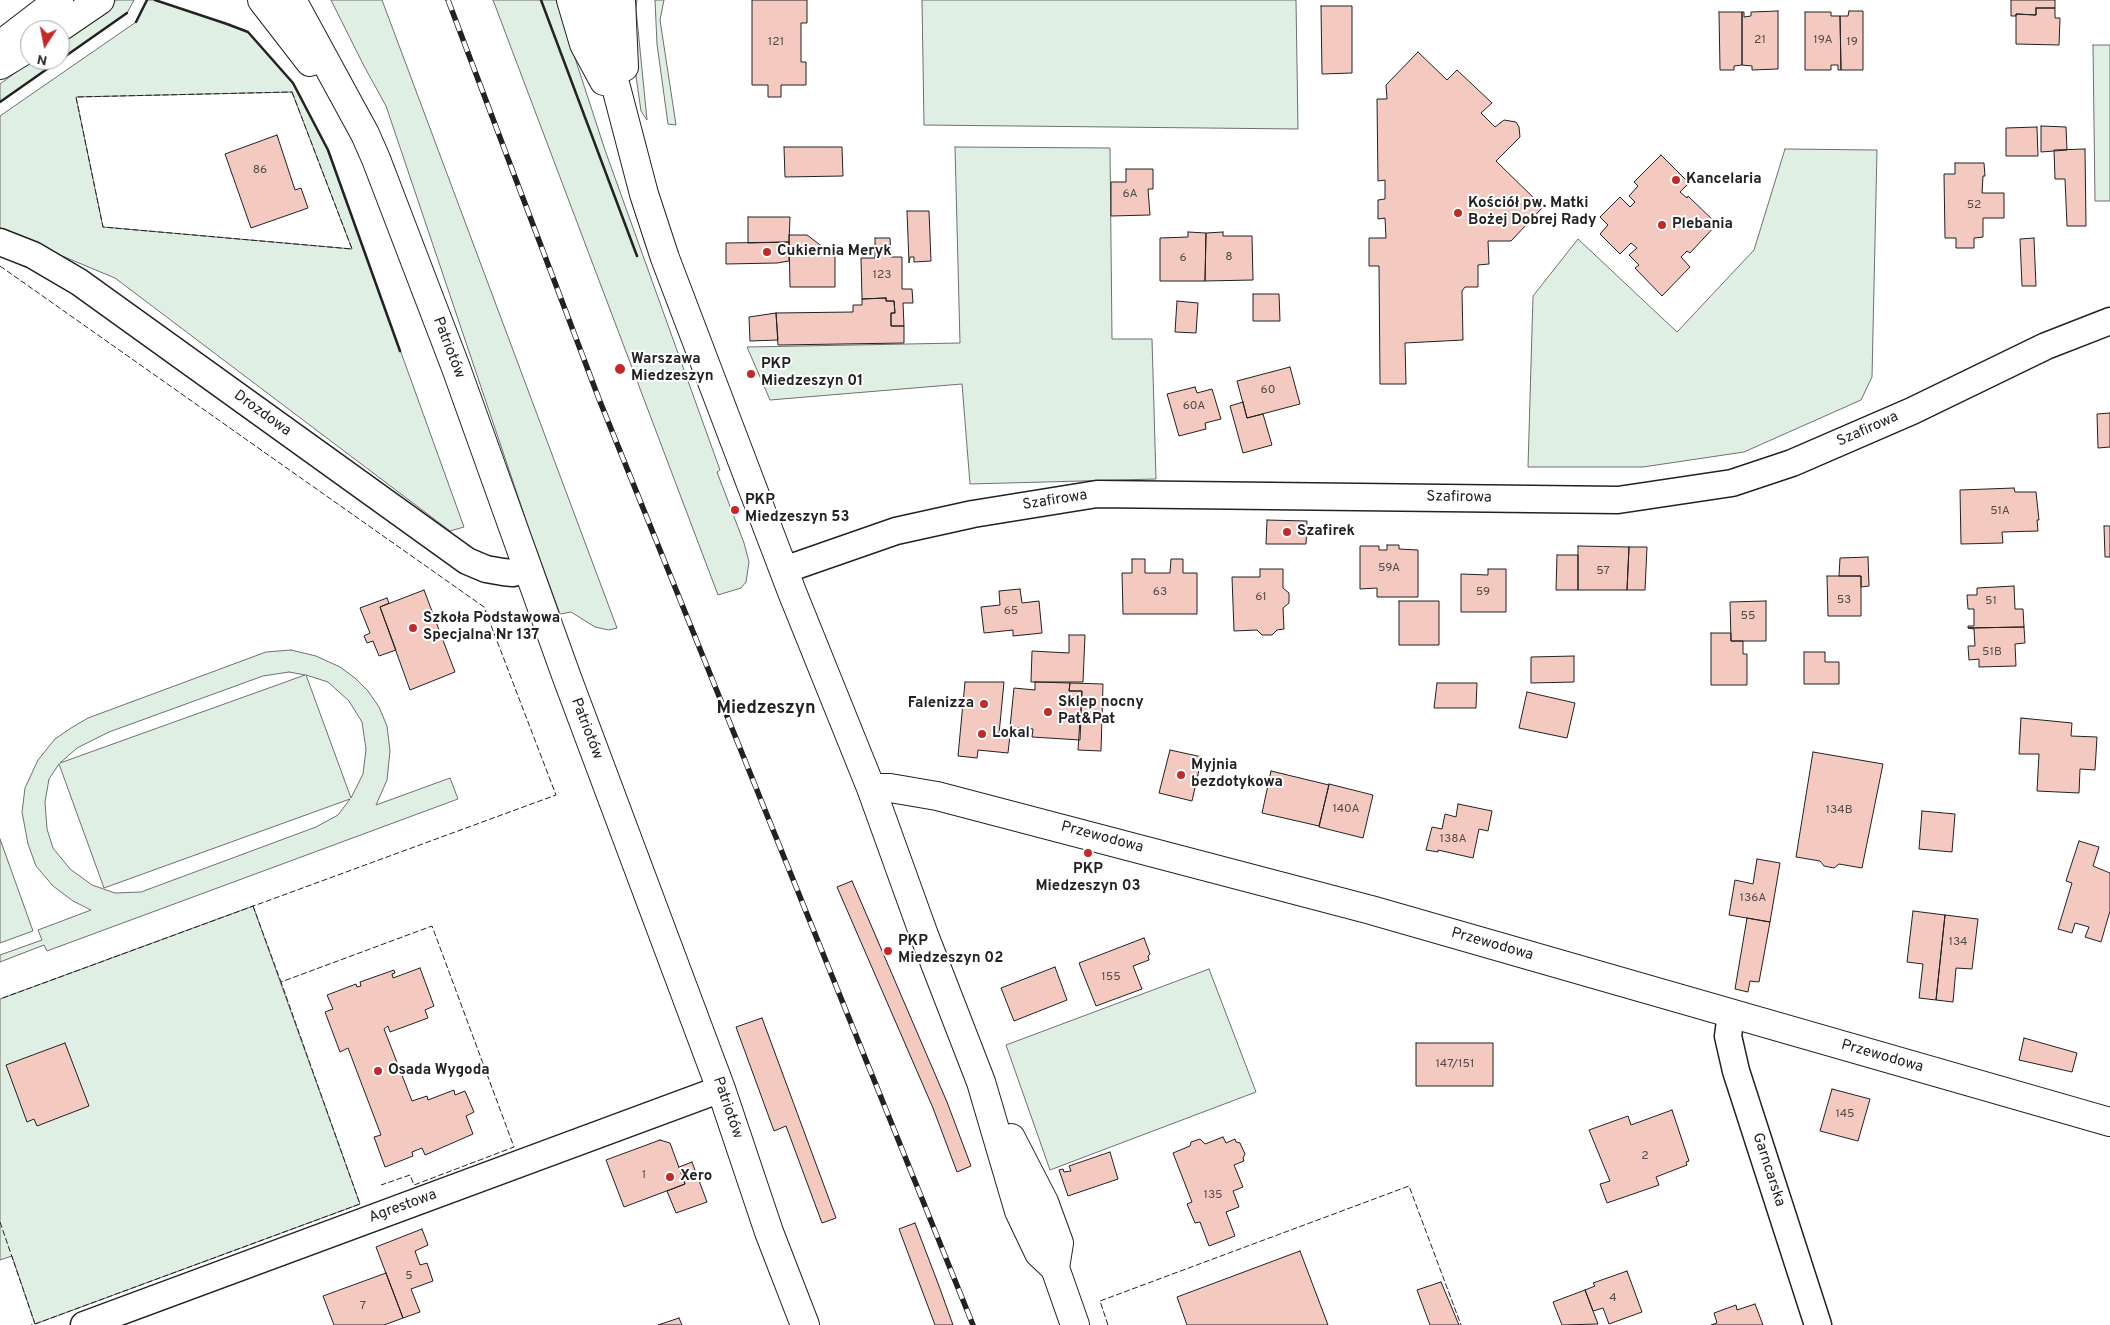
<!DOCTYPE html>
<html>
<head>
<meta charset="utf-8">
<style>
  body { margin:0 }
  #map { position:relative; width:2110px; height:1325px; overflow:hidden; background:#fff; font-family:Overpass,sans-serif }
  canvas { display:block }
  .north { position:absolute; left:20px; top:20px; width:50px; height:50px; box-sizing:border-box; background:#fff; border:1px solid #a7a7a7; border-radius:50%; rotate:191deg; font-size:14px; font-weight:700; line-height:20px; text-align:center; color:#222 }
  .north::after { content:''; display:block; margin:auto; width:18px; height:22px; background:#c62828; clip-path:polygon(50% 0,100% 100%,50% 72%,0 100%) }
</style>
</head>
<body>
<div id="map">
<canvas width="2110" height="1325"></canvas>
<div class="north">N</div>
</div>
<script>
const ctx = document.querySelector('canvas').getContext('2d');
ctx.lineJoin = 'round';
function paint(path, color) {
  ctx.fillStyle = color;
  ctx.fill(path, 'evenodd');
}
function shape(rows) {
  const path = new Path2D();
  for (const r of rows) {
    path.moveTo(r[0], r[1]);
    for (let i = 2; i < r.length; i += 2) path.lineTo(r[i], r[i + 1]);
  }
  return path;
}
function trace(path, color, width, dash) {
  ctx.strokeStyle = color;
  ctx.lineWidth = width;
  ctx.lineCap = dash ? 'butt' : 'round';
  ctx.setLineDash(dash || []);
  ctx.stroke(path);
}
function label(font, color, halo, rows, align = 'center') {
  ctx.font = font + ' Overpass,sans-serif';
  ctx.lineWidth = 4;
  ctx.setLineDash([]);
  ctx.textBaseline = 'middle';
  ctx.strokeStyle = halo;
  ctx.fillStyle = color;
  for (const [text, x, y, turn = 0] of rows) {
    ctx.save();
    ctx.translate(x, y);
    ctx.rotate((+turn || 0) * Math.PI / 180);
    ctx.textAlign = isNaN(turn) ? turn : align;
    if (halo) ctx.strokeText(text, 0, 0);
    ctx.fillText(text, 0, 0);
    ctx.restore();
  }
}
const green = shape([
  [117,0,134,0,127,13,0,102,0,84,33,60,60,60,60,40,117,0],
  [147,0,155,0,227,24,248,32,293,83,328,150,464,527,450,531,115,278,0,230,0,116,136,22,147,0],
  [292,92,352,249,103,227,76,97,292,92],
  [331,0,382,0,617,628,609,630,595,627,571,612,560,614,528,526,386,106,364,66,331,0],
  [493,0,556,0,605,150,720,470,717,472,744,543,749,562,746,582,741,588,718,595,493,0],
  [632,0,637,0,636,9,647,120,641,111,634,62,632,0],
  [655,0,664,0,660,20,676,125,668,124,657,44,655,0],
  [922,0,1296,0,1298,129,924,125,922,0],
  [2093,45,2110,45,2110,201,2095,201,2093,45],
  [955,147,1110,148,1112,339,1152,339,1156,479,970,484,962,384,770,400,747,347,960,343,955,147],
  [1785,149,1877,150,1872,377,1861,400,1744,452,1643,467,1528,467,1533,296,1578,239,1677,332,1754,250,1785,149],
  [291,650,316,656,340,667,355,678,368,691,379,707,387,726,390,751,387,780,376,805,450,778,458,799,47,951,44,945,0,962,0,955,42,940,38,930,91,910,73,901,53,886,36,866,28,844,22,812,25,788,38,760,55,739,71,728,88,718,266,652,291,650],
  [289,672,305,675,60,763,77,748,109,732,263,676,289,672],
  [306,675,328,682,349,701,362,722,366,749,363,774,351,798,306,675],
  [59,764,104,888,350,799,338,815,316,827,141,892,115,893,92,885,70,869,53,848,47,829,45,802,49,779,59,764],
  [0,839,33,931,0,943,0,839],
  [253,906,360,1204,35,1324,12,1256,0,1260,0,999,253,906],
  [1209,969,1256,1092,1050,1170,1006,1045,1209,969]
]);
const building = shape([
  [752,0,807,0,807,23,801,23,801,62,806,62,806,85,781,85,781,97,768,97,768,85,752,85,752,0],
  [2011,0,2055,0,2055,8,2036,8,2036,15,2016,14,2016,16,2011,16,2011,0],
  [1321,6,1352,6,1352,73,1322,74,1321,6],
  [2036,8,2055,8,2055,18,2060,18,2059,45,2016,44,2016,14,2036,15,2036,8],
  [1778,11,1778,69,1752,70,1752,66,1742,65,1742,12,1744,12,1744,17,1751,16,1751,12,1778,11],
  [1849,11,1863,11,1863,70,1841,70,1840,16,1848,16,1849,11],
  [1719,12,1742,12,1742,65,1734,66,1734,70,1720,70,1719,12],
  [1805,12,1831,12,1831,16,1840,16,1841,70,1838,70,1838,65,1831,65,1831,70,1805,70,1805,12],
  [1418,52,1447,80,1457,70,1492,103,1481,113,1495,127,1504,120,1516,122,1519,127,1520,137,1496,161,1543,207,1511,241,1488,241,1489,264,1478,265,1478,287,1465,287,1462,291,1463,340,1405,343,1406,384,1380,384,1379,266,1369,266,1369,238,1386,238,1385,218,1378,219,1378,200,1385,199,1385,180,1378,181,1377,99,1387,99,1386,85,1418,52],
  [2041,126,2066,127,2067,150,2041,152,2041,126],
  [2037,127,2038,156,2006,156,2006,128,2037,127],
  [277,135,295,190,301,188,308,208,251,228,225,154,277,135],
  [784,147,842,147,843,176,785,177,784,147],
  [2085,149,2086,226,2067,226,2065,179,2055,179,2054,150,2085,149],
  [1661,155,1689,183,1680,192,1687,198,1688,196,1717,224,1690,253,1687,251,1681,257,1690,267,1662,296,1635,268,1639,265,1629,255,1637,248,1631,243,1620,254,1600,234,1608,225,1600,217,1620,197,1630,207,1635,202,1629,196,1638,186,1634,182,1661,155],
  [1955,163,1984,163,1985,176,1983,176,1982,193,2004,193,2004,218,1983,218,1983,237,1974,238,1974,248,1956,248,1956,238,1945,238,1944,174,1955,174,1955,163],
  [1126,169,1153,169,1153,189,1148,189,1150,215,1111,216,1111,182,1126,182,1126,169],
  [907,211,929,211,931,261,914,262,914,257,910,257,909,263,907,211],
  [748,217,790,217,789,242,748,243,748,217],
  [1188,232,1206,233,1205,281,1160,281,1160,238,1188,237,1188,232],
  [1223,232,1223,236,1252,236,1253,280,1205,281,1206,233,1223,232],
  [789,235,807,235,835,256,835,287,790,287,789,235],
  [875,238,890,238,891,257,902,257,902,289,912,289,913,303,903,303,904,326,891,326,891,313,895,313,894,301,886,301,886,298,862,299,861,258,875,258,875,238],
  [2034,238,2036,286,2022,286,2020,239,2034,238],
  [789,242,789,261,777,263,726,264,726,243,789,242],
  [1253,294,1279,294,1280,321,1253,321,1253,294],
  [886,298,886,301,894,301,895,313,891,313,891,326,904,326,904,343,778,345,776,313,853,312,853,305,862,305,862,299,886,298],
  [1177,301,1198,303,1196,333,1175,332,1177,301],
  [776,313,778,340,750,341,749,317,776,313],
  [1290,367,1300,404,1247,418,1237,381,1290,367],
  [1195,387,1197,393,1212,389,1221,419,1205,423,1206,429,1179,436,1167,394,1195,387],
  [1243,402,1247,418,1263,414,1272,445,1243,453,1230,406,1243,402],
  [2110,413,2110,447,2098,448,2097,414,2110,413],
  [2014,488,2015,492,2036,492,2039,520,2037,520,2038,531,2002,532,2003,543,1961,544,1960,490,2014,488],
  [1267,520,1307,521,1306,544,1266,544,1267,520],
  [2104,526,2110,526,2110,557,2105,557,2104,526],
  [1387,545,1399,545,1399,549,1418,550,1418,597,1377,597,1377,588,1360,589,1360,546,1379,546,1379,550,1387,550,1387,545],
  [1578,546,1629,547,1627,590,1578,590,1578,546],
  [1629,547,1647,547,1645,590,1627,590,1629,547],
  [1557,555,1578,555,1578,590,1556,590,1557,555],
  [1868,557,1869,586,1861,587,1861,576,1839,576,1840,558,1868,557],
  [1132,559,1145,559,1145,573,1170,573,1171,559,1183,559,1183,573,1197,573,1197,614,1123,614,1122,573,1132,573,1132,559],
  [1260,569,1283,569,1283,588,1289,593,1289,603,1283,608,1284,629,1277,630,1272,635,1262,635,1257,630,1234,631,1232,577,1260,577,1260,569],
  [1488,569,1506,569,1506,612,1461,612,1461,574,1488,575,1488,569],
  [1827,576,1861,576,1861,616,1828,616,1827,576],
  [2014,586,2015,609,2023,609,2024,627,1968,628,1968,626,1974,626,1974,609,1968,609,1967,595,1977,595,1977,588,2014,586],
  [1020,589,1022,603,1039,601,1042,633,1013,636,1013,630,984,633,981,607,1000,605,999,591,1020,589],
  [424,590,455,672,410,690,380,607,424,590],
  [387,598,389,603,380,607,396,650,379,656,373,641,367,643,364,636,370,633,360,608,387,598],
  [1399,601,1439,601,1439,645,1399,645,1399,601],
  [1766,601,1766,641,1731,641,1730,602,1766,601],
  [2024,627,2025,643,2015,644,2016,666,1979,667,1979,659,1969,660,1968,646,1975,646,1974,629,1968,628,2024,627],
  [1711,633,1731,633,1731,641,1743,641,1743,654,1747,654,1747,685,1711,685,1711,633],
  [1069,635,1085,635,1083,682,1031,682,1032,651,1069,653,1069,635],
  [1804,652,1825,652,1825,662,1839,662,1839,684,1804,684,1804,652],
  [1574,656,1574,682,1531,683,1531,657,1574,656],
  [965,682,1004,682,999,734,1010,735,1008,753,978,750,977,758,958,756,965,682],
  [1035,682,1070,683,1069,691,1082,691,1080,740,1032,737,1033,729,1010,727,1014,688,1035,690,1035,682],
  [1070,683,1103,684,1101,751,1078,750,1082,691,1069,691,1070,683],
  [1437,683,1477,683,1476,708,1434,708,1437,683],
  [1527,692,1575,703,1567,738,1519,728,1527,692],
  [2021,718,2072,723,2071,736,2097,737,2095,770,2080,769,2079,793,2037,791,2039,754,2019,754,2021,718],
  [1170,750,1202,757,1192,801,1159,793,1170,750],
  [1813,752,1883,764,1862,868,1839,864,1834,868,1824,866,1820,861,1796,857,1813,752],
  [1271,771,1329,785,1319,826,1262,813,1271,771],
  [1329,784,1373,795,1363,838,1319,827,1329,784],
  [1458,804,1492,811,1488,831,1479,829,1473,858,1438,850,1438,852,1426,850,1432,827,1442,829,1445,814,1456,817,1458,804],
  [1922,811,1955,814,1952,852,1919,849,1922,811],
  [2079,841,2099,847,2093,866,2110,873,2110,911,2101,942,2085,937,2089,927,2075,923,2072,933,2058,929,2072,883,2066,881,2079,841],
  [1757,859,1780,863,1770,922,1729,915,1735,880,1753,884,1757,859],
  [852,881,947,1102,971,1166,957,1172,933,1108,837,887,852,881],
  [1913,911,1945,915,1936,1000,1919,998,1923,964,1907,962,1913,911],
  [1945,915,1978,919,1972,969,1956,968,1953,1002,1936,1000,1945,915],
  [1747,918,1770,922,1759,982,1750,981,1748,992,1735,989,1747,918],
  [1144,938,1150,954,1148,956,1149,960,1133,966,1142,989,1096,1006,1079,963,1144,938],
  [1055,967,1067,1000,1014,1021,1001,988,1055,967],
  [420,968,434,1006,425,1010,428,1018,390,1032,388,1026,384,1029,412,1101,427,1096,428,1100,454,1090,455,1095,465,1091,474,1112,466,1116,473,1134,425,1155,422,1148,412,1152,413,1156,385,1167,374,1137,381,1135,348,1048,340,1052,325,1012,333,1009,327,995,356,984,357,987,361,986,360,982,394,970,395,973,392,974,393,978,420,968],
  [762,1018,836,1218,822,1223,786,1126,774,1131,736,1027,762,1018],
  [2024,1038,2077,1053,2072,1072,2019,1060,2024,1038],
  [65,1043,89,1106,37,1126,34,1119,27,1122,6,1065,65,1043],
  [1416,1043,1493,1043,1493,1086,1416,1086,1416,1043],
  [1832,1089,1870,1099,1858,1141,1820,1131,1832,1089],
  [1672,1110,1689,1161,1686,1162,1687,1165,1656,1177,1659,1185,1607,1203,1600,1184,1610,1181,1589,1130,1628,1116,1631,1125,1672,1110],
  [1223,1137,1226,1143,1235,1139,1236,1142,1240,1143,1245,1154,1243,1158,1244,1161,1234,1165,1243,1187,1233,1191,1239,1207,1226,1212,1235,1236,1209,1246,1200,1222,1195,1223,1187,1204,1192,1202,1173,1153,1190,1146,1191,1142,1200,1139,1205,1144,1223,1137],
  [660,1140,670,1143,685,1184,624,1207,606,1160,660,1140],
  [1110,1152,1118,1179,1068,1196,1059,1170,1063,1169,1064,1172,1071,1171,1069,1166,1110,1152],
  [692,1162,707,1202,676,1213,667,1191,685,1184,679,1167,692,1162],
  [915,1223,939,1286,953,1325,935,1325,899,1229,915,1223],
  [422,1229,428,1245,415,1251,420,1265,427,1263,433,1281,411,1289,420,1312,403,1318,376,1247,422,1229],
  [1300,1251,1328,1325,1187,1325,1177,1297,1300,1251],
  [1627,1271,1642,1312,1609,1324,1603,1308,1593,1311,1585,1290,1595,1286,1593,1283,1627,1271],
  [386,1273,403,1318,384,1325,334,1325,323,1296,386,1273],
  [1441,1282,1459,1325,1430,1325,1417,1290,1441,1282],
  [1585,1290,1598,1324,1562,1325,1553,1302,1585,1290],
  [1755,1304,1763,1325,1711,1325,1717,1323,1714,1313,1736,1305,1737,1310,1755,1304],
  [679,1318,682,1325,658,1325,679,1318]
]);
const street = shape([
  [0,242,33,255,79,282,467,561,486,569,503,572,513,573,527,568],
  [784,570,896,531,973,514,1097,494,1618,500,1732,483,1792,463,1912,411,2046,346,2110,321],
  [1731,1014,1728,1036,1736,1071,1818,1325],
  [84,1325,721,1089]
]);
const secondary = shape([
  [262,0,310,62],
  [292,0,365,134,376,159,456,368,566,675,721,1089,769,1232,805,1325],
  [571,0,584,44,604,81],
  [596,0,606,49,644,194,665,258,792,592,871,788,924,935,981,1082,1019,1211,1039,1253,1055,1268,1075,1325],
  [621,0,624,67],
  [56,30,100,0],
  [0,45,59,0],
  [0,65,30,47],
  [871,788,890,788,937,796,1371,910,2110,1122],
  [1011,1138,1044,1202,1059,1243,1055,1268]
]);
const rail = shape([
  [448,0,599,399,973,1325]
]);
const fence = shape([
  [292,92,352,249,103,227,76,97,292,92],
  [0,266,484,607,556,795,0,999],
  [253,906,281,982],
  [0,1222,35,1324,31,1325],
  [35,1324,360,1204,281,982,432,926,514,1147,414,1185,410,1175,381,1185],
  [1108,1325,1100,1301,1409,1186,1461,1325]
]);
const wall = shape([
  [155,0,227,24,248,32,293,83,328,150,400,351],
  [541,0,637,256],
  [136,22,147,0],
  [0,102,127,13]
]);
const markers = [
  [1676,180,5,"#c62828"],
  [1458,213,5,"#c62828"],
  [1662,225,5,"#c62828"],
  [767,252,5,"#c62828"],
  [620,369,6,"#c62828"],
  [751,374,5,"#c62828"],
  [735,510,5,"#c62828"],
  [1287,532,5,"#c62828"],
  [413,628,5,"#c62828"],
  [984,704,5,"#c62828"],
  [1048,712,5,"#c62828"],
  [982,734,5,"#c62828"],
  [1181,775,5,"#c62828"],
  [1088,853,5,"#c62828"],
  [888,951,5,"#c62828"],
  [378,1071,5,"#c62828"],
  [670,1177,5,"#c62828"]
];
const numberNames = [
  ["21",1760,41],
  ["19A",1823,41],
  ["121",776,43],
  ["19",1852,43],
  ["86",260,171],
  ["6A",1130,195],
  ["52",1974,206],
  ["8",1229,258],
  ["6",1183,259],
  ["123",882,276],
  ["60",1268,391],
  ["60A",1194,407],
  ["51A",2000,512],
  ["59A",1389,569],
  ["57",1603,572],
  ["63",1160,593],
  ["59",1483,593],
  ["61",1261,598],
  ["53",1844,601],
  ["51",1991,602],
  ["65",1011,612],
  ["55",1748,617],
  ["51B",1992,653],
  ["140A",1346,810],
  ["134B",1839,811],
  ["138A",1453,840],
  ["136A",1753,899],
  ["134",1958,943],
  ["155",1111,978],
  ["147/151",1455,1065],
  ["145",1845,1115],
  ["2",1645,1157],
  ["1",644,1176],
  ["135",1213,1196],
  ["5",409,1277],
  ["4",1613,1299],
  ["7",363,1307]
];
const poiNames = [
  ["Kancelaria",1686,180],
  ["Kościół pw. Matki",1468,204],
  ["Bożej Dobrej Rady",1468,221],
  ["Plebania",1672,225],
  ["Cukiernia Meryk",777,252],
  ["Warszawa",631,360],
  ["Miedzeszyn",631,377],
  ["PKP",761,365],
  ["Miedzeszyn 01",761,382],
  ["PKP",745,501],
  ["Miedzeszyn 53",745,518],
  ["Szafirek",1297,532],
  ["Szkoła Podstawowa",423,619],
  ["Specjalna Nr 137",423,636],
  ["Sklep nocny",1058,703],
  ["Pat&Pat",1058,720],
  ["Falenizza",974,704,"right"],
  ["Lokal",992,734],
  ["Myjnia",1191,766],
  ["bezdotykowa",1191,783],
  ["PKP",1088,870,"center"],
  ["Miedzeszyn 03",1088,887,"center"],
  ["PKP",898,942],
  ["Miedzeszyn 02",898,959],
  ["Osada Wygoda",388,1071],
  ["Xero",680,1177]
];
const streetNames = [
  ["Patriotów",448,348,69],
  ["Drozdowa",262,414,36],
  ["Szafirowa",1868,430,-24],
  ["Szafirowa",1459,498,1],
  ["Szafirowa",1055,501,-9],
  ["Patriotów",586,729,69],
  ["Przewodowa",1102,838,15],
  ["Przewodowa",1492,945,16],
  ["Przewodowa",1882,1057,16],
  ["Patriotów",727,1108,71],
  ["Garncarska",1768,1170,72],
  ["Agrestowa",403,1207,-20]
];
const quarterNames = [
  ["Miedzeszyn",766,709]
];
paint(green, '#e0efe3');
trace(green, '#6f6f6f', 1);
paint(building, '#f3c9c0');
trace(building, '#222', 1);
trace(street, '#222', 29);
trace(secondary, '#222', 30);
trace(street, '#fff', 26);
trace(secondary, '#fff', 28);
trace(rail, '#222', 5.5);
trace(rail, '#fff', 4, [11]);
trace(fence, '#222', 1, [6, 2.5]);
trace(wall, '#222', 2.5);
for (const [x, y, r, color] of markers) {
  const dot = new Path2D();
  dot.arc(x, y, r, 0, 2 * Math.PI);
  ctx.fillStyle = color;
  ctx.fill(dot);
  trace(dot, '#fff', 2);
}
label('12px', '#564c4a', null, numberNames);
label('bold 15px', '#222', '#fff', poiNames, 'left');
label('15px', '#222', '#fff', streetNames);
label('bold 18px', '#222', '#fff', quarterNames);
</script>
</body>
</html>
